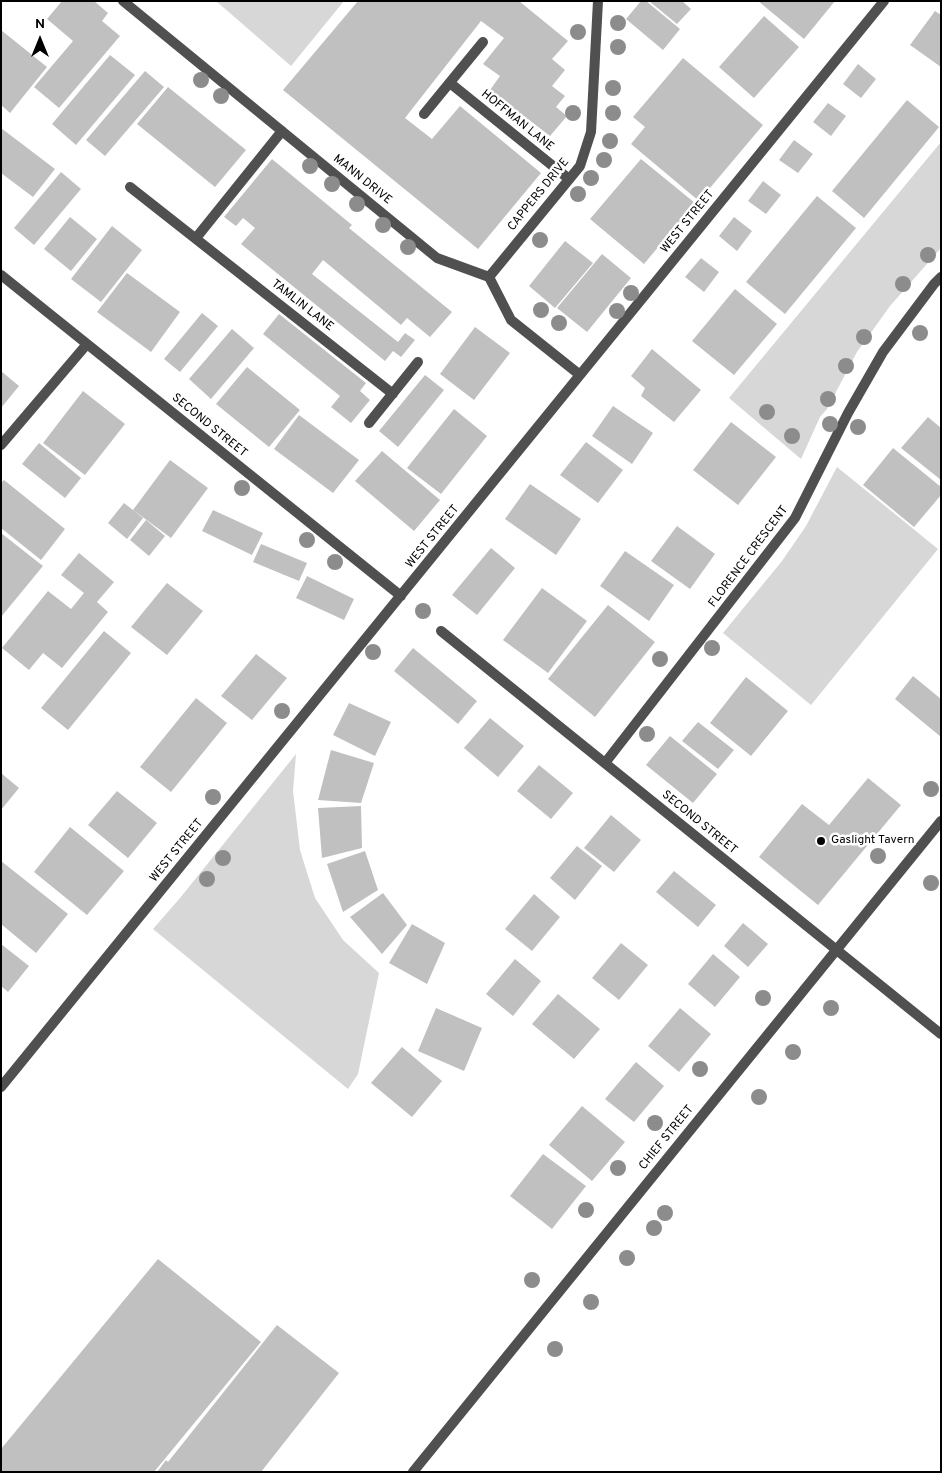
<!DOCTYPE html>
<html>
<head>
<meta charset="utf-8">
<style>
  body { margin:0 }
  #map { position:relative; width:942px; height:1473px; overflow:hidden; background:#fff; font-family:Overpass,sans-serif }
  canvas { display:block }
  .frame { position:absolute; inset:0; border:2px solid #000; pointer-events:none }
  .north { position:absolute; left:15px; top:15px; width:50px; height:50px; -webkit-text-stroke:4px #fff; paint-order:stroke; rotate:0deg; font-size:14px; font-weight:700; line-height:20px; text-align:center; color:#000 }
  .north::after { content:''; display:block; margin:auto; width:18px; height:22px; background:#000; clip-path:polygon(50% 0,100% 100%,50% 72%,0 100%) }
</style>
</head>
<body>
<div id="map">
<canvas width="942" height="1473"></canvas>
<div class="frame"></div>
<div class="north">N</div>
</div>
<script>
const ctx = document.querySelector('canvas').getContext('2d');
ctx.lineJoin = 'round';
function paint(path, color) {
  ctx.fillStyle = color;
  ctx.fill(path, 'evenodd');
}
function shape(rows) {
  const path = new Path2D();
  for (const r of rows) {
    path.moveTo(r[0], r[1]);
    for (let i = 2; i < r.length; i += 2) path.lineTo(r[i], r[i + 1]);
  }
  return path;
}
function trace(path, color, width, dash) {
  ctx.strokeStyle = color;
  ctx.lineWidth = width;
  ctx.lineCap = dash ? 'butt' : 'round';
  ctx.setLineDash(dash || []);
  ctx.stroke(path);
}
function label(font, color, halo, rows, align = 'center') {
  ctx.font = font + ' Overpass,sans-serif';
  ctx.lineWidth = 5;
  ctx.setLineDash([]);
  ctx.textBaseline = 'middle';
  ctx.strokeStyle = halo;
  ctx.fillStyle = color;
  for (const [text, x, y, turn = 0] of rows) {
    ctx.save();
    ctx.translate(x, y);
    ctx.rotate((+turn || 0) * Math.PI / 180);
    ctx.textAlign = isNaN(turn) ? turn : align;
    if (halo) ctx.strokeText(text, 0, 0);
    ctx.fillText(text, 0, 0);
    ctx.restore();
  }
}
const green = shape([
  [216,1,344,1,291,66],
  [941,142,941,248,890,306,857,352,827,409,820,417,801,459,729,398],
  [837,467,938,549,811,705,723,633,782,561,806,526],
  [296,754,293,791,300,850,315,898,343,940,379,973,358,1074,348,1089,153,929,180,898]
]);
const building = shape([
  [62,1,94,1,108,13,102,21,120,36,59,108,34,87,73,41,47,19],
  [358,1,519,1,568,41,552,59,565,70,552,86,565,96,556,107,567,116,550,136,490,90,500,76,483,64,504,38,481,21,405,118,432,139,460,106,541,173,478,249,283,90],
  [641,1,646,1,680,29,663,50,626,19],
  [649,1,682,1,691,9,677,24],
  [758,1,835,1,804,39],
  [935,11,941,15,941,67,910,45],
  [764,16,799,47,754,98,719,67],
  [1,30,47,67,10,113,1,105],
  [110,55,135,75,76,145,52,124],
  [683,58,763,125,699,201,631,144,645,127,633,117],
  [858,64,876,79,861,98,843,84],
  [145,71,164,87,105,156,86,140],
  [168,87,246,150,215,187,137,124],
  [907,100,939,127,864,218,832,191],
  [828,103,846,116,831,136,813,122],
  [1,128,55,169,33,197,1,173],
  [794,140,813,154,798,173,779,160],
  [272,159,352,225,349,228,452,312,430,337,407,318,401,325,323,260,312,274,398,342,405,333,415,340,401,357,393,351,385,361,241,244,255,228,243,218,236,226,224,217],
  [641,159,695,203,644,264,590,219],
  [61,172,81,189,34,245,14,228],
  [763,181,781,195,766,214,748,201],
  [817,196,856,228,785,314,746,282],
  [70,217,97,239,71,271,44,249],
  [734,217,752,231,737,251,719,236],
  [112,226,142,250,101,302,71,279],
  [565,241,593,263,555,308,529,286],
  [602,254,631,278,587,332,557,308],
  [701,258,719,272,704,292,685,277],
  [127,273,180,312,151,352,97,312],
  [735,289,777,324,734,375,692,341],
  [202,313,218,326,180,372,164,359],
  [279,314,366,383,360,391,370,400,351,423,331,407,340,396,263,334],
  [475,327,510,353,474,400,440,374],
  [232,329,254,348,211,399,189,379],
  [652,349,701,390,674,422,641,396,645,388,631,376],
  [247,367,300,410,269,447,216,404],
  [1,371,19,386,1,408],
  [425,375,444,390,398,447,379,431],
  [83,391,125,424,85,475,43,443],
  [613,406,653,433,632,464,592,436],
  [454,409,487,436,441,494,407,468],
  [299,415,359,460,333,493,274,449],
  [928,417,941,428,941,480,901,448],
  [731,422,776,457,738,505,693,470],
  [586,442,623,470,598,503,560,475],
  [39,443,81,478,65,498,22,464],
  [893,448,941,487,941,495,914,527,863,485],
  [382,451,440,500,414,531,355,481],
  [170,460,208,488,171,538,133,510],
  [4,480,65,529,41,560,1,528,1,483],
  [530,484,581,519,556,555,505,519],
  [124,503,143,518,127,539,108,523],
  [213,510,263,533,252,555,202,531],
  [146,520,165,536,149,556,130,540],
  [677,526,715,554,690,589,651,561],
  [1,533,43,566,1,617],
  [261,544,307,563,299,581,253,562],
  [491,548,515,568,477,615,452,595],
  [625,551,674,585,649,621,600,586],
  [79,553,114,582,97,602,108,612,62,668,43,653,29,670,2,648,48,591,71,609,84,593,61,575],
  [307,576,354,599,344,620,296,598],
  [167,583,203,611,167,655,131,627],
  [542,588,587,621,548,673,503,640],
  [608,605,655,642,595,717,548,679],
  [104,631,131,653,68,730,41,708],
  [413,648,477,701,458,724,394,671],
  [256,654,287,678,252,720,221,696],
  [913,676,941,699,941,737,895,699],
  [746,677,788,711,751,756,710,723],
  [196,698,227,723,171,792,140,767],
  [349,703,391,722,375,756,333,735],
  [490,718,524,746,498,777,464,748],
  [698,722,734,750,718,769,682,741],
  [670,736,717,774,693,803,646,765],
  [331,750,374,763,361,803,318,800],
  [539,765,573,793,551,819,517,791],
  [1,773,19,788,1,810],
  [868,778,901,805,818,905,759,857,802,804,829,825],
  [117,791,157,823,128,858,88,825],
  [361,806,362,848,322,858,318,808],
  [611,815,641,840,614,872,584,848],
  [70,827,124,871,87,915,34,872],
  [577,846,602,866,575,900,550,878],
  [365,851,378,890,343,912,327,864],
  [1,861,68,914,36,953,1,924],
  [674,871,716,905,698,927,656,892],
  [383,893,407,925,382,954,350,917],
  [534,894,560,917,532,951,505,929],
  [743,923,768,944,748,967,724,946],
  [412,924,445,943,427,984,389,963],
  [621,943,648,965,619,1000,592,978],
  [1,944,29,966,8,992,1,986],
  [713,954,740,977,715,1007,688,984],
  [515,959,541,981,513,1016,486,994],
  [558,994,600,1029,574,1059,532,1024],
  [436,1008,482,1028,464,1071,418,1051],
  [680,1008,711,1034,679,1072,648,1046],
  [402,1047,442,1081,412,1117,371,1083],
  [636,1062,664,1086,634,1122,605,1099],
  [582,1106,625,1142,592,1181,549,1145],
  [543,1154,586,1186,552,1229,510,1196],
  [158,1259,261,1342,154,1472,1,1472,1,1449],
  [277,1325,339,1373,261,1472,157,1472,166,1460,168,1462]
]);
const minor = shape([
  [123,1,437,258,489,277,511,320,580,375],
  [450,83,569,179],
  [424,114,483,42],
  [130,187,393,394],
  [196,238,282,131],
  [1,275,401,596],
  [489,277,580,166,591,132,598,1],
  [369,423,418,362],
  [1,445,87,344],
  [441,631,941,1034],
  [605,763,795,518,848,413,883,352,934,284,941,277],
  [1,1087,884,1]
]);
const tertiary = shape([
  [413,1472,941,821]
]);
const trees = [
  [618,23],
  [578,32],
  [618,47],
  [201,80],
  [613,88],
  [221,96],
  [573,113],
  [613,113],
  [610,141],
  [604,160],
  [310,166],
  [591,178],
  [332,184],
  [578,194],
  [357,204],
  [383,225],
  [540,240],
  [408,247],
  [928,255],
  [903,284],
  [631,293],
  [541,310],
  [617,311],
  [559,323],
  [920,333],
  [864,337],
  [846,366],
  [828,399],
  [767,412],
  [830,424],
  [858,427],
  [792,436],
  [242,488],
  [307,540],
  [335,562],
  [423,611],
  [712,648],
  [373,652],
  [660,659],
  [282,711],
  [647,734],
  [931,789],
  [213,797],
  [878,856],
  [223,858],
  [207,879],
  [931,883],
  [763,998],
  [831,1008],
  [793,1052],
  [700,1069],
  [759,1097],
  [655,1123],
  [618,1168],
  [586,1210],
  [665,1213],
  [654,1228],
  [627,1258],
  [532,1280],
  [591,1302],
  [555,1349]
];
const markers = [
  [821,841,5,"#000"]
];
const streetNames = [
  ["HOFFMAN LANE",517,121,39],
  ["MANN DRIVE",362,180,39],
  ["CAPPERS DRIVE",539,195,-51],
  ["WEST STREET",688,222,-51],
  ["TAMLIN LANE",302,306,38],
  ["SECOND STREET",209,426,39],
  ["WEST STREET",433,537,-51],
  ["FLORENCE CRESCENT",749,557,-53],
  ["SECOND STREET",699,823,39],
  ["WEST STREET",177,851,-51],
  ["CHIEF STREET",667,1138,-51]
];
const poiNames = [
  ["Gaslight Tavern",831,841]
];
paint(green, '#d7d7d7');
paint(building, '#c0c0c0');
trace(minor, '#505050', 10);
trace(tertiary, '#505050', 10);
ctx.fillStyle = '#8c8c8c';
for (const [x, y] of trees) {
  ctx.beginPath();
  ctx.arc(x, y, 8, 0, 2 * Math.PI);
  ctx.fill();
}
for (const [x, y, r, color] of markers) {
  const dot = new Path2D();
  dot.arc(x, y, r, 0, 2 * Math.PI);
  ctx.fillStyle = color;
  ctx.fill(dot);
  trace(dot, '#fff', 2);
}
label('12px', '#000', '#fff', streetNames);
label('12px', '#000', '#fff', poiNames, 'left');
</script>
</body>
</html>
